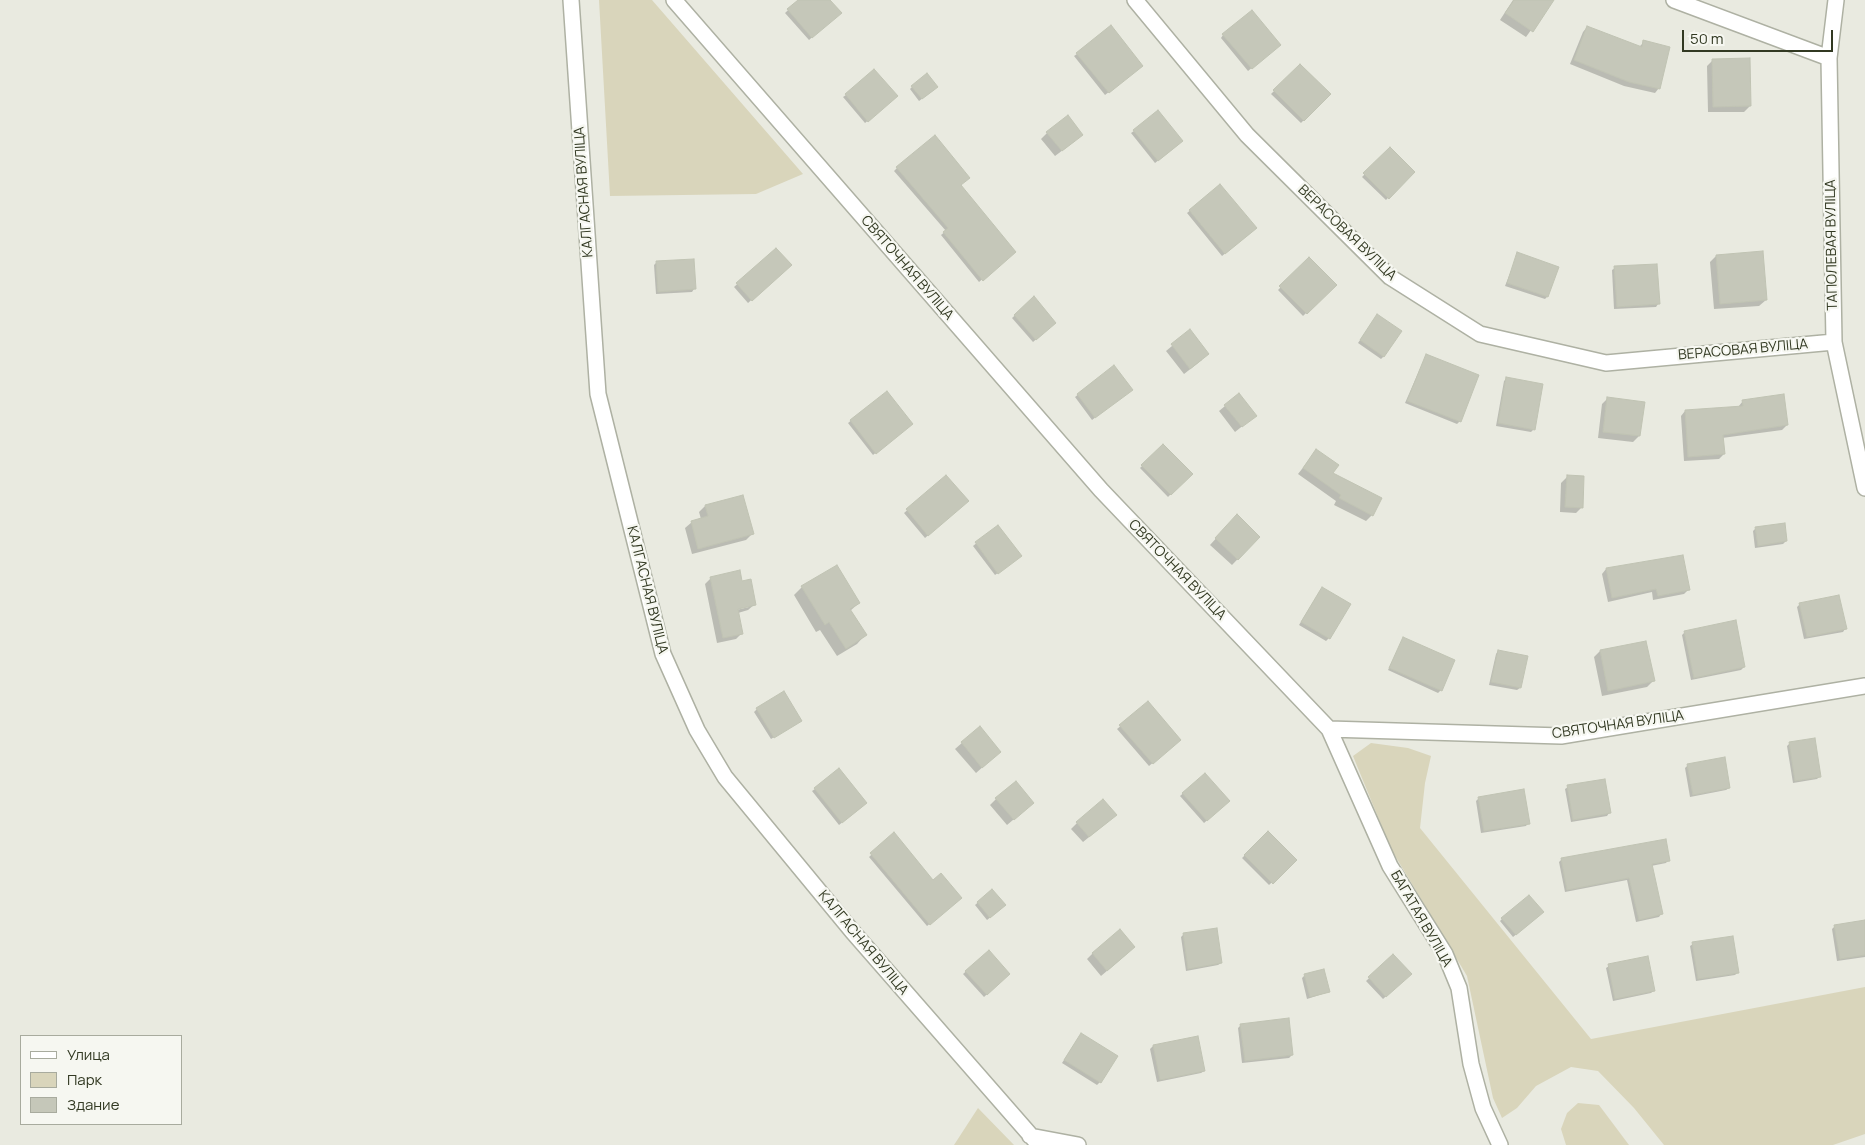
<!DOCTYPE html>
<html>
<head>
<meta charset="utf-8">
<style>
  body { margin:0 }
  #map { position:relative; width:1865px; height:1145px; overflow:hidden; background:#e9eae0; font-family:Manrope,sans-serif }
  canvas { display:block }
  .legend { position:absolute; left:20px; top:1035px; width:162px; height:90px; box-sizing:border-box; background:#f6f7f1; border:1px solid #a8ab9e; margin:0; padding:6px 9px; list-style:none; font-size:15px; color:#323922 }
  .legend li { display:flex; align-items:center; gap:10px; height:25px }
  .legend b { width:25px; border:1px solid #a8ab9e }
  .scale { position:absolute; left:1682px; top:30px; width:151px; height:22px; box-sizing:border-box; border:2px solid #323922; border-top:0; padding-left:6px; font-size:15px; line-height:18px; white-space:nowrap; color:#323922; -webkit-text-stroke:4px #f6f7f1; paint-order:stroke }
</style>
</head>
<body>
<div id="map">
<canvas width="1865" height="1145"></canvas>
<ul class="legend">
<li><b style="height:6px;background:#fff"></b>Улица</li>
<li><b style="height:14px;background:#d9d5bb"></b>Парк</li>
<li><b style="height:14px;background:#c5c7b9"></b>Здание</li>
</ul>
<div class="scale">50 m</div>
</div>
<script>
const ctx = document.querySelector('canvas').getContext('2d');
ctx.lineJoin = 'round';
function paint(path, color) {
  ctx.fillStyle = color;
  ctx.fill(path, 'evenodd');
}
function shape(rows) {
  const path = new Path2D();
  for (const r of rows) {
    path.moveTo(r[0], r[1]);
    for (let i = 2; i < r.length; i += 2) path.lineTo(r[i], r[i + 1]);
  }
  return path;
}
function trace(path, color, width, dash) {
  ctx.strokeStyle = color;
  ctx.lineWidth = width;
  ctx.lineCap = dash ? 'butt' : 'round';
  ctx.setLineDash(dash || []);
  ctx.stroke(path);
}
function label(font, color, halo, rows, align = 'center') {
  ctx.font = font + ' Manrope,sans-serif';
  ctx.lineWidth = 4.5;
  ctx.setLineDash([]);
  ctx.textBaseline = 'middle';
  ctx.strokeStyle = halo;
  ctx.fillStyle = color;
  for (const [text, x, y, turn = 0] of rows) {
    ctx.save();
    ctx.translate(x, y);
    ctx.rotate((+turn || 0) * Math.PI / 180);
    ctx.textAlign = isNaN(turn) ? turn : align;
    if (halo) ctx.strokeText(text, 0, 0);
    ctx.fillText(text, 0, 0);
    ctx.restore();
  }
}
const green = shape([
  [599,0,652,0,803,174,756,194,610,196],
  [1371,743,1408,748,1431,756,1425,783,1420,828,1591,1039,1865,987,1865,1134,1833,1145,1664,1145,1634,1108,1598,1071,1571,1067,1536,1086,1517,1108,1502,1118,1493,1098,1467,976,1391,849,1353,756],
  [1578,1103,1599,1105,1629,1145,1566,1145,1561,1129,1567,1113],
  [978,1108,1014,1145,954,1145]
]);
const shadow = shape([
  [799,0,829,0,840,13,809,40,785,13],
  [1513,0,1553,0,1526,37,1500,20],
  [1587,27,1639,47,1644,42,1659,88,1655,93,1624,86,1570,64,1583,32],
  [1223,35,1277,47,1248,71,1221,38],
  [1077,54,1139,68,1105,95,1074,56],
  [1713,60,1750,106,1744,112,1708,112,1707,66],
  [1300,65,1329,94,1301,123,1271,94],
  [912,87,934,90,919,101,910,89],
  [846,95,894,99,865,123,843,97],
  [1134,131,1179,144,1155,163,1131,133],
  [1047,133,1075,141,1055,156,1041,139],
  [1390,149,1413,172,1386,200,1362,177],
  [897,168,959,186,1015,252,979,282,941,235,946,231,894,171],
  [1220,186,1253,231,1222,256,1187,213],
  [776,249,790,265,748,303,734,287],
  [1518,253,1547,297,1545,299,1505,286],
  [1716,256,1766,300,1759,306,1714,309,1710,262],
  [1309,259,1335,285,1303,316,1278,290],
  [656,263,694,289,692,292,656,294,654,265],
  [1615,268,1658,304,1656,307,1614,309,1612,270],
  [1034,298,1055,323,1033,342,1012,318],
  [1375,318,1384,356,1381,359,1358,343],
  [1190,331,1202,360,1184,374,1166,351],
  [1426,355,1460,421,1457,424,1405,403],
  [1114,367,1128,392,1092,420,1075,397],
  [1507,378,1533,430,1531,432,1496,426,1504,381],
  [887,392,909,426,873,455,848,423],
  [1608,398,1639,436,1633,442,1598,438,1602,404],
  [1743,401,1787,425,1782,430,1722,438,1724,454,1719,459,1684,461,1681,416,1685,411,1738,407],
  [1225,406,1255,416,1235,432,1219,411],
  [1163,445,1191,474,1168,497,1140,468],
  [1316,451,1331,473,1372,515,1366,521,1334,505,1336,501,1298,474],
  [946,477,967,501,925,538,904,513],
  [1567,477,1582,507,1576,513,1560,512,1561,483],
  [705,506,752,534,746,540,692,554,685,528,692,522,701,519,699,512],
  [1231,522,1259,537,1232,565,1210,545],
  [998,526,1018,558,995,575,973,546],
  [1755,529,1786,541,1783,544,1755,548,1753,531],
  [1606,569,1689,589,1684,594,1653,600,1652,592,1608,602,1602,574],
  [711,578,741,582,755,604,748,610,738,613,742,633,736,639,717,643,705,584],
  [749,605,749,607,732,611,732,609],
  [802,587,859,603,850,611,865,635,857,644,837,656,820,630,816,632,794,595],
  [1320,591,1329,638,1326,641,1299,625],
  [1800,604,1845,629,1843,632,1804,639,1797,607],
  [1685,632,1744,667,1741,670,1691,680,1682,635],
  [1403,639,1441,690,1438,693,1388,670],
  [1498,651,1520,688,1517,690,1489,685,1496,654],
  [1600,651,1653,681,1647,687,1602,696,1594,657],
  [1148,703,1177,743,1149,766,1117,729],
  [757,709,797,723,771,739,754,712],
  [979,728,993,758,976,773,955,749],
  [1790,743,1819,777,1817,779,1793,783,1787,746],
  [1688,765,1729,788,1726,790,1690,797,1685,768],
  [1205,774,1229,801,1204,823,1180,796],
  [1568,787,1609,813,1607,816,1571,822,1565,789],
  [815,789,863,806,839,825,812,791],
  [996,799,1026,809,1007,825,990,805],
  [1478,799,1528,823,1526,826,1481,833,1476,801],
  [1109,821,1083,842,1071,829,1077,823],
  [1268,833,1295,860,1269,885,1242,858],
  [894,834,933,881,958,901,927,926,869,857],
  [1562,859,1668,860,1666,863,1651,866,1661,914,1659,917,1636,922,1627,880,1565,892,1559,862],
  [992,890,1002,908,987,920,975,905],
  [1540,915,1513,937,1500,921,1502,919],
  [1865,921,1865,957,1837,961,1832,929,1835,926],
  [1184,934,1221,963,1218,965,1186,971,1181,937],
  [1693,944,1738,972,1735,975,1696,981,1690,946],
  [988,952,1008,974,984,997,963,974],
  [1093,953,1128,953,1101,976,1087,959],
  [1393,956,1410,974,1383,999,1366,981],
  [1609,966,1654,990,1651,993,1613,1001,1606,968],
  [1305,975,1329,992,1307,999,1302,978],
  [1241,1025,1292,1055,1289,1058,1242,1063,1238,1028],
  [1079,1037,1100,1082,1097,1085,1062,1063],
  [1197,1038,1204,1071,1201,1073,1157,1082,1150,1049,1153,1046]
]);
const building = shape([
  [798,0,830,0,842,13,812,38,787,9,798,0],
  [1514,0,1554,0,1533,32,1505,13,1514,0],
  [1252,10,1281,45,1252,69,1222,34,1252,10],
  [1111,25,1143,66,1109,93,1076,53,1111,25],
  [1587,26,1642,47,1643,40,1670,47,1660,89,1629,82,1574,60,1587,26],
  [1750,58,1751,106,1713,107,1712,59,1750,58],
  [1300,64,1331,94,1304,121,1273,90,1300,64],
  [874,69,898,96,868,122,845,94,874,69],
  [927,73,938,87,922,99,911,86,927,73],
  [1158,110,1183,141,1158,161,1133,130,1158,110],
  [1068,115,1083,135,1062,151,1046,132,1068,115],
  [935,135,970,178,961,185,1016,252,983,281,943,232,948,228,896,167,935,135],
  [1390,147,1415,172,1389,199,1363,173,1390,147],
  [1220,184,1257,228,1225,254,1189,210,1220,184],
  [776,248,792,265,752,301,736,283,776,248],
  [1763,251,1767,300,1720,304,1716,255,1763,251],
  [1517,252,1559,267,1548,297,1507,283,1517,252],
  [1309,257,1337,285,1307,314,1279,286,1309,257],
  [694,259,696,289,658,292,656,261,694,259],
  [1657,264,1660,304,1617,307,1614,266,1657,264],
  [1034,296,1056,323,1036,340,1014,315,1034,296],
  [1377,314,1402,331,1384,357,1360,340,1377,314],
  [1190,329,1209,354,1190,369,1171,344,1190,329],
  [1426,354,1479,375,1461,422,1407,401,1426,354],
  [1114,365,1133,390,1095,418,1077,394,1114,365],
  [1506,377,1543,384,1535,430,1498,423,1506,377],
  [887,391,913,424,876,454,850,420,887,391],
  [1239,393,1257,416,1242,427,1224,405,1239,393],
  [1784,394,1788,425,1723,435,1725,454,1688,457,1685,410,1743,406,1742,400,1784,394],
  [1607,397,1645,402,1640,436,1603,432,1607,397],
  [1163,444,1193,474,1171,495,1141,465,1163,444],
  [1316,449,1339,465,1333,473,1382,498,1373,516,1339,498,1341,495,1303,468,1316,449],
  [946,475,969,501,928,536,906,509,946,475],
  [1567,475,1584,476,1583,508,1565,507,1567,475],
  [743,495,754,534,698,549,691,521,708,516,705,505,743,495],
  [1237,514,1260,537,1238,560,1215,538,1237,514],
  [1785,523,1787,541,1758,546,1755,527,1785,523],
  [998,525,1022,556,998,574,975,542,998,525],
  [1683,555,1690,590,1658,596,1656,589,1612,598,1606,568,1683,555],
  [837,565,860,603,850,609,867,635,846,649,829,622,825,625,801,586,837,565],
  [740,570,742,581,751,579,756,605,738,609,743,634,723,638,710,577,740,570],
  [1322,587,1351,604,1330,639,1301,622,1322,587],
  [1839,595,1847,629,1807,637,1799,603,1839,595],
  [1736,620,1745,667,1694,678,1684,631,1736,620],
  [1403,637,1455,660,1442,691,1389,668,1403,637],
  [1646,641,1655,681,1608,691,1600,650,1646,641],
  [1498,650,1528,656,1521,688,1491,682,1498,650],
  [784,691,802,721,774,738,756,708,784,691],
  [1148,701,1181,740,1153,764,1119,725,1148,701],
  [980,726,1001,752,982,768,961,742,980,726],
  [1815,738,1821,777,1795,781,1789,742,1815,738],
  [1725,757,1730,788,1693,795,1687,764,1725,757],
  [839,768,867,803,842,823,814,788,839,768],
  [1205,773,1230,801,1207,821,1182,793,1205,773],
  [1605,779,1611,813,1573,820,1567,785,1605,779],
  [1016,781,1034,803,1014,820,995,798,1016,781],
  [1524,789,1530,824,1484,831,1478,797,1524,789],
  [1103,799,1117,815,1089,837,1076,822,1103,799],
  [1268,831,1297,860,1273,884,1244,855,1268,831],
  [894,832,933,880,941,873,962,898,930,925,870,853,894,832],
  [1666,839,1670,861,1652,864,1663,914,1639,920,1629,878,1567,890,1561,858,1666,839],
  [992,889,1006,905,990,918,977,902,992,889],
  [1529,895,1544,912,1516,935,1501,918,1529,895],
  [1865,920,1865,955,1840,959,1834,925,1865,920],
  [1217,928,1222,963,1188,969,1183,933,1217,928],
  [1120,929,1135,947,1107,971,1092,953,1120,929],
  [1733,936,1739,973,1698,979,1692,942,1733,936],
  [989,950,1010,974,987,995,965,971,989,950],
  [1393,954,1412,974,1386,997,1368,977,1393,954],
  [1648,956,1655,991,1615,999,1608,964,1648,956],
  [1324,969,1330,992,1310,997,1304,974,1324,969],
  [1289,1018,1293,1055,1245,1061,1240,1024,1289,1018],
  [1081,1033,1118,1056,1101,1083,1064,1060,1081,1033],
  [1198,1036,1205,1071,1160,1080,1153,1045,1198,1036]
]);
const minor = shape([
  [571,0,598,394,663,654,697,730,725,777,852,931,1039,1145],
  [674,0,1101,490,1329,729,1561,736,1865,686],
  [1135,0,1247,135,1390,277,1480,334,1606,363,1834,342],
  [1674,0,1829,58],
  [1836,0,1829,58,1834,342,1865,488],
  [1329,729,1390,866,1445,954,1459,988,1471,1064,1483,1108,1500,1145],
  [1030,1136,1078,1145]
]);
const streetNames = [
  ["КАЛГАСНАЯ ВУЛІЦА",584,192,-94],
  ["ВЕРАСОВАЯ ВУЛІЦА",1347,233,44],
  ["ТАПОЛЕВАЯ ВУЛІЦА",1832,245,-91],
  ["СВЯТОЧНАЯ ВУЛІЦА",907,268,49],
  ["ВЕРАСОВАЯ ВУЛІЦА",1743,350,-5],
  ["СВЯТОЧНАЯ ВУЛІЦА",1177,570,46],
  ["КАЛГАСНАЯ ВУЛІЦА",647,590,76],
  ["СВЯТОЧНАЯ ВУЛІЦА",1618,725,-8],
  ["БАГАТАЯ ВУЛІЦА",1421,919,60],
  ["КАЛГАСНАЯ ВУЛІЦА",863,943,50]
];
paint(green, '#d9d5bb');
paint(shadow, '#0003');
paint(building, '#c5c7b9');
trace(building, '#c0c3b3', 1);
trace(minor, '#aeb1a3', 18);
trace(minor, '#fff', 15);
label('14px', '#323922', '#f6f7f1', streetNames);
</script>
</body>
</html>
